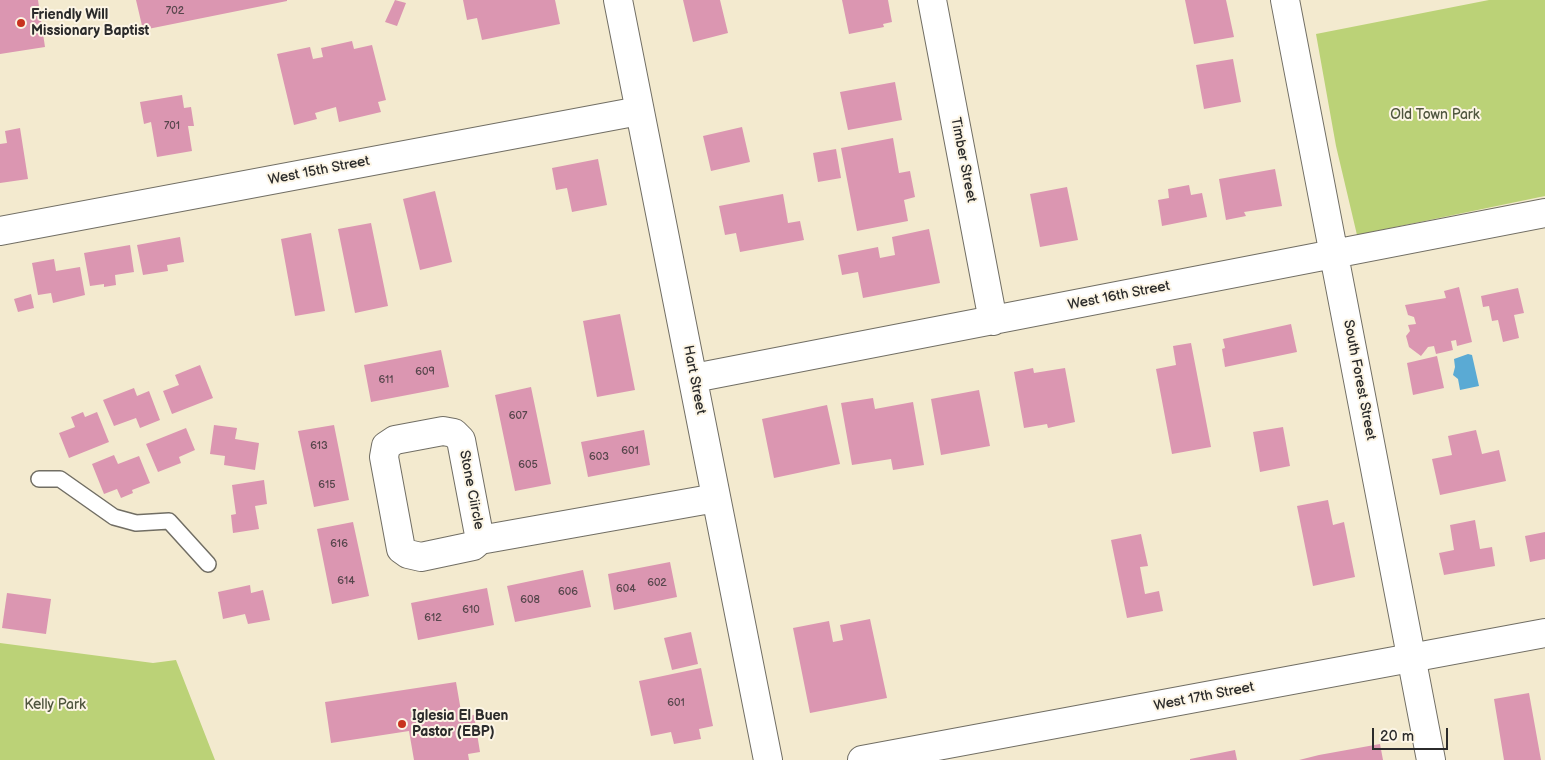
<!DOCTYPE html>
<html>
<head>
<meta charset="utf-8">
<style>
  body { margin:0 }
  #map { position:relative; width:1545px; height:760px; overflow:hidden; background:#f3eacf; font-family:"Balsamiq Sans",sans-serif }
  canvas { display:block }
  .scale { position:absolute; left:1372px; top:728px; width:76px; height:22px; box-sizing:border-box; border:2px solid #2b2b2b; border-top:0; padding-left:6px; font-size:15px; line-height:18px; white-space:nowrap; color:#2b2b2b; -webkit-text-stroke:4px #fcf5e5; paint-order:stroke }
</style>
</head>
<body>
<div id="map">
<canvas width="1545" height="760"></canvas>
<div class="scale">20 m</div>
</div>
<script>
const ctx = document.querySelector('canvas').getContext('2d');
ctx.lineJoin = 'round';
function paint(path, color) {
  ctx.fillStyle = color;
  ctx.fill(path, 'evenodd');
}
function shape(rows) {
  const path = new Path2D();
  for (const r of rows) {
    path.moveTo(r[0], r[1]);
    for (let i = 2; i < r.length; i += 2) path.lineTo(r[i], r[i + 1]);
  }
  return path;
}
function trace(path, color, width, dash) {
  ctx.strokeStyle = color;
  ctx.lineWidth = width;
  ctx.lineCap = dash ? 'butt' : 'round';
  ctx.setLineDash(dash || []);
  ctx.stroke(path);
}
function label(font, color, halo, rows, align = 'center') {
  ctx.font = font + ' "Balsamiq Sans",sans-serif';
  ctx.lineWidth = 4;
  ctx.setLineDash([]);
  ctx.textBaseline = 'middle';
  ctx.strokeStyle = halo;
  ctx.fillStyle = color;
  for (const [text, x, y, turn = 0] of rows) {
    ctx.save();
    ctx.translate(x, y);
    ctx.rotate((+turn || 0) * Math.PI / 180);
    ctx.textAlign = isNaN(turn) ? turn : align;
    if (halo) ctx.strokeText(text, 0, 0);
    ctx.fillText(text, 0, 0);
    ctx.restore();
  }
}
const green = shape([
  [1489,0,1545,0,1545,196,1357,235,1336,146,1316,34],
  [0,643,153,663,176,660,215,760,0,760]
]);
const water = shape([
  [1468,354,1472,355,1479,386,1460,390,1458,379,1453,375,1455,367,1454,359]
]);
const building = shape([
  [0,0,38,0,45,47,0,54],
  [136,0,287,0,287,1,143,30],
  [395,0,406,3,397,26,385,22],
  [463,0,555,0,560,24,482,40,477,18,467,20],
  [683,0,720,0,728,33,693,42],
  [842,0,888,0,892,22,883,24,884,27,849,34],
  [1185,0,1226,0,1234,37,1194,44],
  [352,41,354,49,372,45,386,100,378,102,381,112,339,122,336,107,315,113,317,119,294,125,277,54,310,47,313,59,323,57,321,48],
  [1233,59,1241,102,1204,109,1196,65],
  [895,82,902,120,848,130,840,92],
  [182,95,184,108,191,107,194,126,188,126,192,151,157,157,151,122,144,124,140,102],
  [742,127,750,162,711,171,703,136],
  [20,128,28,179,0,183,0,144,7,143,5,131],
  [893,138,899,173,910,171,915,197,904,200,908,221,857,231,841,148],
  [836,149,841,178,818,182,813,153],
  [598,159,607,205,572,212,567,188,556,190,552,168],
  [1275,169,1282,206,1244,212,1246,216,1226,220,1219,179],
  [1189,185,1191,195,1202,193,1207,217,1162,226,1158,200,1169,198,1168,189],
  [1067,187,1078,240,1040,247,1030,194],
  [435,191,452,262,420,270,403,199],
  [783,194,788,223,800,221,804,240,740,252,736,233,725,235,719,206],
  [371,223,388,306,355,313,338,229],
  [929,229,940,283,863,298,858,272,842,275,838,255,878,247,880,258,895,255,892,237],
  [311,233,325,311,295,316,281,239],
  [180,237,184,262,167,265,168,271,143,275,137,245],
  [130,245,134,272,115,275,116,285,104,287,104,284,90,286,84,253],
  [54,259,56,271,80,267,85,295,53,303,51,293,38,295,32,263],
  [1459,287,1472,342,1457,346,1456,340,1451,341,1453,350,1436,354,1434,346,1428,347,1421,356,1409,347,1406,336,1410,331,1408,325,1416,324,1414,317,1408,315,1405,305,1446,298,1444,291],
  [1518,288,1524,313,1514,315,1519,338,1503,342,1498,320,1492,321,1489,306,1483,307,1481,296],
  [31,294,34,308,18,312,14,299],
  [620,314,635,390,597,397,583,321],
  [1291,324,1297,352,1225,367,1222,349,1225,348,1223,339],
  [1191,343,1211,447,1172,454,1156,369,1176,365,1173,346],
  [441,350,449,387,371,402,364,365],
  [1437,356,1444,388,1413,395,1407,363],
  [200,365,213,398,172,414,163,391,179,385,175,375],
  [1033,368,1034,373,1065,368,1075,422,1048,428,1047,424,1024,428,1014,372],
  [531,387,551,484,515,491,495,395],
  [134,388,137,396,149,391,160,420,140,428,136,418,114,426,103,400],
  [979,390,990,446,941,455,931,399],
  [873,398,875,409,913,402,924,465,893,470,891,459,852,465,841,403],
  [827,405,840,464,774,478,762,419],
  [83,412,85,417,97,412,109,442,69,458,59,433,75,427,71,417],
  [214,425,237,428,235,439,259,443,255,470,224,465,225,456,210,454],
  [334,425,349,500,314,507,298,431],
  [1283,427,1290,466,1260,472,1253,432],
  [186,428,195,450,179,457,181,463,158,472,146,444],
  [644,430,650,465,588,477,581,442],
  [1476,430,1482,454,1499,450,1506,481,1440,495,1432,459,1452,455,1448,436],
  [114,455,118,464,139,456,150,483,132,490,133,493,121,498,117,489,104,494,92,464],
  [264,480,267,504,255,506,259,529,233,533,231,515,236,514,232,485],
  [1328,500,1333,525,1344,522,1355,577,1313,586,1297,506],
  [1475,520,1480,549,1492,547,1495,566,1444,575,1439,553,1454,550,1450,525],
  [353,522,369,596,332,604,317,529],
  [1545,532,1545,559,1530,562,1525,536],
  [1141,534,1148,566,1140,567,1145,594,1159,591,1163,611,1127,618,1111,540],
  [670,562,677,597,614,610,608,574],
  [583,570,591,607,515,622,507,586],
  [250,585,251,593,263,590,270,620,248,624,245,614,223,619,218,592],
  [487,588,494,625,418,640,411,603],
  [7,593,51,599,46,634,2,628],
  [870,619,887,698,810,713,793,628,829,621,833,642,843,640,840,625],
  [691,632,698,664,672,670,664,638],
  [701,668,713,726,699,729,701,739,674,744,671,732,651,736,639,681],
  [456,682,462,717,474,715,480,752,468,754,469,760,414,760,409,731,331,743,325,702],
  [1529,693,1541,760,1504,760,1494,699],
  [1380,744,1383,760,1299,760,1319,755],
  [1235,750,1237,760,1190,760,1190,759]
]);
const service = shape([
  [39,479,60,479,114,517,136,523,169,521,208,564]
]);
const minor = shape([
  [618,0,768,760],
  [932,0,993,321],
  [1285,0,1431,760],
  [0,231,639,111],
  [694,378,1545,213],
  [480,540,461,440,454,433,443,431,395,440,386,446,384,457,401,549,408,554,421,557,473,546,480,540,716,498]
]);
const tertiary = shape([
  [862,760,1545,633]
]);
const markers = [
  [21,23,5,"#c8321e"],
  [402,724,5,"#c8321e"]
];
const numberNames = [
  ["702",175,11],
  ["701",172,126],
  ["609",425,372],
  ["611",386,380],
  ["607",518,416],
  ["613",319,446],
  ["601",630,451],
  ["603",599,457],
  ["605",528,465],
  ["615",327,485],
  ["616",339,544],
  ["614",346,581],
  ["602",657,583],
  ["604",626,589],
  ["606",568,592],
  ["608",530,600],
  ["610",471,610],
  ["612",433,618],
  ["601",676,703]
];
const poiNames = [
  ["Friendly Will",31,15],
  ["Missionary Baptist",31,31],
  ["Iglesia El Buen",412,716],
  ["Pastor (EBP)",412,732]
];
const parkNames = [
  ["Old Town Park",1435,115],
  ["Kelly Park",55,705]
];
const streetNames = [
  ["Timber Street",963,160,79],
  ["West 15th Street",319,171,-11],
  ["West 16th Street",1119,296,-11],
  ["Hart Street",694,380,79],
  ["South Forest Street",1359,380,79],
  ["Stone Ciircle",471,490,79],
  ["West 17th Street",1204,697,-11]
];
paint(green, '#bbd277');
paint(water, '#5aaad4');
paint(building, '#db96b1');
trace(service, '#716e64', 18);
trace(minor, '#716e64', 30);
trace(tertiary, '#716e64', 30);
trace(service, '#fff', 15);
trace(minor, '#fff', 28);
trace(tertiary, '#fff', 28);
for (const [x, y, r, color] of markers) {
  const dot = new Path2D();
  dot.arc(x, y, r, 0, 2 * Math.PI);
  ctx.fillStyle = color;
  ctx.fill(dot);
  trace(dot, '#fcf5e5', 2);
}
label('11px', '#57464c', null, numberNames);
label('bold 14px', '#2b2b2b', '#fcf5e5', poiNames, 'left');
label('14px', '#4f553e', '#fcf5e5', parkNames);
label('14px', '#2b2b2b', '#fcf5e5', streetNames);
</script>
</body>
</html>
